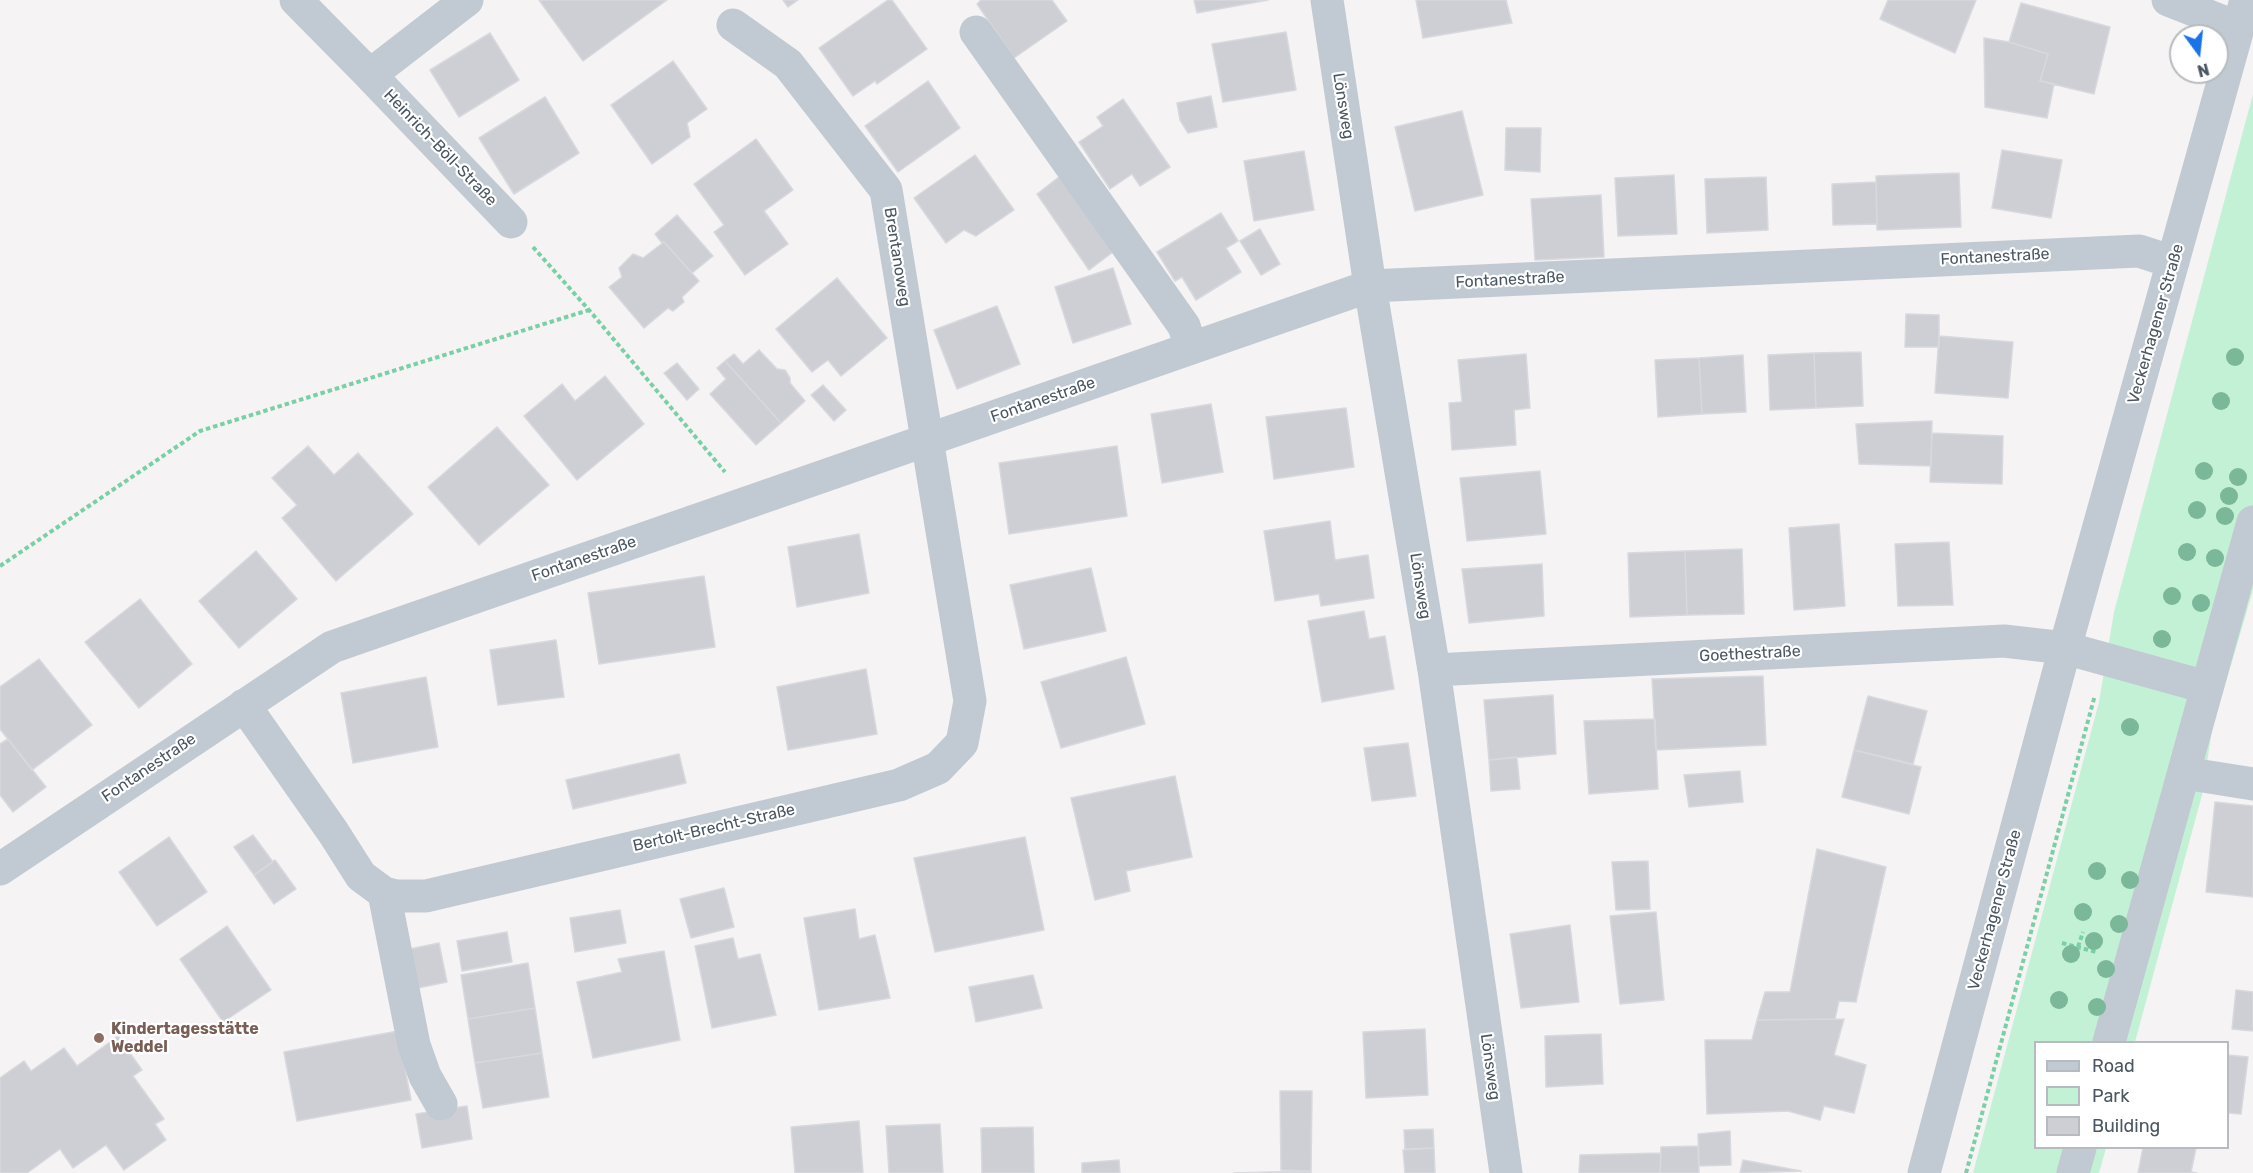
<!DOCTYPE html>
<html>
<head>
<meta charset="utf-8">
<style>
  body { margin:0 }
  #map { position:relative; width:2253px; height:1173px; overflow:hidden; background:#f5f3f3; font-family:Rubik,sans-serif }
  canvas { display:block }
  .legend { position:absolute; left:2034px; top:1041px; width:195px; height:108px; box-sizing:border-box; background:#fff; border:2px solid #b7bbc0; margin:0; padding:8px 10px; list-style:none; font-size:18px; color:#4a5661 }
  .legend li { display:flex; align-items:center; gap:12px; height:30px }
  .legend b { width:30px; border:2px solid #b7bbc0 }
  .north { position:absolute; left:2169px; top:24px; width:60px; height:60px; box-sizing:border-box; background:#fff; border:2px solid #b7bbc0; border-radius:50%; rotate:165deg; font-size:16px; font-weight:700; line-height:24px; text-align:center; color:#4a5661 }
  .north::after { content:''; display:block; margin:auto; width:21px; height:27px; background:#1a73e8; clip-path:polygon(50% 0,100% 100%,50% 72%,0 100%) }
</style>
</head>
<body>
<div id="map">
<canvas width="2253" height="1173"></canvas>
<ul class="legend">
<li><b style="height:8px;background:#c1cad2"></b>Road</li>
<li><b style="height:16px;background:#c3f1d5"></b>Park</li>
<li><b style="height:16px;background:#cdcfd5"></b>Building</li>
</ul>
<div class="north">N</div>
</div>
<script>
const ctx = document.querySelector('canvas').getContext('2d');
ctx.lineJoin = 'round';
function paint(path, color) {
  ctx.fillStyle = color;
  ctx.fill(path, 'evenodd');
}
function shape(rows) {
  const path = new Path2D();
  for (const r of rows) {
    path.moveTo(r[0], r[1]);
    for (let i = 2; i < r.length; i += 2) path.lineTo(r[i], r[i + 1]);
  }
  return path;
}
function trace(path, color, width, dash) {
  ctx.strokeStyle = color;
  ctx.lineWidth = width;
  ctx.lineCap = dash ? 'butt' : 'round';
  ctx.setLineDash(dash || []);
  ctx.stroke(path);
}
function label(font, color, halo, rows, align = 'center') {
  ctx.font = font + ' Rubik,sans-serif';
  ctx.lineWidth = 4.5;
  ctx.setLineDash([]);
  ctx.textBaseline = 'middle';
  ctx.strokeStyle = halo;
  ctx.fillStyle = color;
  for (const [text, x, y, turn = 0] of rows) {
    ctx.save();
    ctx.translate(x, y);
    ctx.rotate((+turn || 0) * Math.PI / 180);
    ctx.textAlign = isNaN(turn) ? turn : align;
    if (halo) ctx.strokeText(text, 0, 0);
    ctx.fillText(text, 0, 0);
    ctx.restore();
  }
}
const green = shape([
  [2253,94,2253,590,2212,730,2202,795,2135,1042,2036,1042,2036,1148,2106,1148,2099,1173,1973,1173,2099,702,2114,612]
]);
const building = shape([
  [539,0,667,0,583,61,539,0],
  [783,0,798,0,788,7,783,0],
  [888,0,892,0,927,49,877,84,875,81,853,96,819,48,888,0],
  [981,0,1052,0,1067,21,1014,58,977,4,981,0],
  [1194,0,1268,0,1197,13,1194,0],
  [1416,0,1506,0,1512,23,1423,38,1416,0],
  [1888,0,1976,0,1955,53,1880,19,1888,0],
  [2021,3,2110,27,2094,94,2040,81,2048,54,2009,42,2021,3],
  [1286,32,1296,90,1223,102,1212,44,1286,32],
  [490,33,519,80,459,117,430,70,490,33],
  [1984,38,2009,42,2048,54,2040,81,2054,84,2047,118,1985,107,1984,38],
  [673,61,707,109,687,123,690,137,652,164,611,105,673,61],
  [928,81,960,128,898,172,865,126,928,81],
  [1211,96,1217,127,1188,133,1180,120,1177,103,1211,96],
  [545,97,579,153,514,194,479,138,545,97],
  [1123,99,1170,167,1140,186,1132,174,1110,189,1079,142,1103,126,1097,117,1123,99],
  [1462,111,1483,195,1415,211,1395,127,1462,111],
  [1506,128,1541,128,1540,172,1505,170,1506,128],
  [756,139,793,190,764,211,788,244,745,275,714,232,724,225,694,184,756,139],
  [2002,150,2062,160,2051,218,1992,208,2002,150],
  [1304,151,1314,210,1254,221,1244,161,1304,151],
  [975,155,1014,210,976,236,964,230,946,243,914,198,975,155],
  [1064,173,1117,249,1089,270,1037,194,1064,173],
  [1959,173,1961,227,1877,230,1876,176,1959,173],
  [1674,175,1677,234,1618,236,1615,178,1674,175],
  [1766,177,1768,230,1707,233,1705,179,1766,177],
  [1876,182,1877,224,1833,225,1832,184,1876,182],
  [1601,195,1604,257,1535,260,1531,199,1601,195],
  [1221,213,1238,241,1226,248,1241,272,1196,300,1182,277,1175,281,1157,252,1221,213],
  [677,215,713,256,692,273,664,242,662,243,655,234,677,215],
  [1260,229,1280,264,1261,275,1240,241,1260,229],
  [664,242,699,281,682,297,684,302,673,311,668,308,644,328,609,287,622,277,619,268,633,254,643,258,664,242],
  [1113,268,1131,324,1073,343,1055,287,1113,268],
  [837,278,887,338,841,376,828,360,812,372,776,329,837,278],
  [997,306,1020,364,957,389,934,330,997,306],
  [1906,314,1939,315,1939,347,1905,347,1906,314],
  [1939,336,2013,342,2008,398,1935,393,1939,336],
  [759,350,777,369,785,370,790,378,790,383,805,401,781,423,725,361,734,354,743,364,759,350],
  [1861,352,1863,406,1816,408,1814,353,1861,352],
  [1814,353,1816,408,1770,410,1768,355,1814,353],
  [1526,354,1530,408,1514,410,1516,445,1452,450,1449,403,1462,402,1458,360,1526,354],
  [1743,355,1746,412,1702,414,1699,358,1743,355],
  [1699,358,1702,414,1658,417,1655,360,1699,358],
  [725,361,781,423,756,445,710,394,726,379,717,368,725,361],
  [677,363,699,389,687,400,664,373,677,363],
  [605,376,644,424,577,480,524,416,562,384,575,401,605,376],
  [823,385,846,410,834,421,811,395,823,385],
  [1211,404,1223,472,1162,483,1151,414,1211,404],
  [1346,408,1354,467,1274,479,1266,417,1346,408],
  [1932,421,1931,466,1859,464,1856,424,1932,421],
  [497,427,549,485,479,545,428,487,497,427],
  [1932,433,2003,436,2002,484,1930,482,1932,433],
  [308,446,334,475,358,453,413,514,336,581,282,518,297,505,272,478,308,446],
  [1117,446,1127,516,1009,534,999,463,1117,446],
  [1540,471,1546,534,1467,541,1460,478,1540,471],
  [1330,521,1335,560,1368,555,1374,598,1321,606,1319,594,1275,601,1264,531,1330,521],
  [1839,524,1845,606,1794,610,1789,528,1839,524],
  [859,534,869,593,797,607,788,547,859,534],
  [1949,542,1953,605,1898,606,1895,544,1949,542],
  [1742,549,1744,614,1687,615,1685,551,1742,549],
  [256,551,297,599,239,648,199,601,256,551],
  [1685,551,1687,615,1630,617,1628,553,1685,551],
  [1542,564,1544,616,1469,623,1462,569,1542,564],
  [1091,568,1106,631,1024,649,1010,585,1091,568],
  [704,576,715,647,599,664,588,593,704,576],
  [140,599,192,664,139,708,85,642,140,599],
  [1364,611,1369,639,1385,636,1394,689,1322,702,1308,621,1364,611],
  [556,640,564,697,498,705,490,650,556,640],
  [1126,657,1145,724,1061,748,1041,682,1126,657],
  [39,659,92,725,32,770,0,729,0,687,39,659],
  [866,669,877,734,788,750,777,687,866,669],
  [1763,676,1766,745,1656,750,1652,679,1763,676],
  [426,677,438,747,353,763,341,693,426,677],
  [1553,695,1556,754,1489,760,1484,700,1553,695],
  [1868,696,1927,711,1913,764,1854,750,1868,696],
  [1655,719,1658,789,1589,794,1584,721,1655,719],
  [8,739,46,787,13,812,0,795,0,744,8,739],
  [1408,743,1416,796,1372,801,1364,748,1408,743],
  [1854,750,1921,767,1909,814,1842,797,1854,750],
  [679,754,686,783,573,809,566,780,679,754],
  [1517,757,1520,789,1491,791,1489,760,1517,757],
  [1740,771,1743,802,1689,807,1684,775,1740,771],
  [1175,776,1192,857,1126,871,1130,891,1095,900,1071,798,1175,776],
  [2215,802,2253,806,2253,897,2206,892,2215,802],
  [253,835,273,862,254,875,234,847,253,835],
  [169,837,207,892,157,926,119,872,169,837],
  [1025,837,1044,930,935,952,914,858,1025,837],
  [1817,849,1886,867,1856,1002,1839,1001,1835,1019,1757,1020,1765,992,1790,992,1817,849],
  [275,860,296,889,274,904,254,875,275,860],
  [1648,861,1650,909,1616,910,1612,862,1648,861],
  [724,888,734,927,691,938,680,899,724,888],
  [855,909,859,939,875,935,890,998,819,1010,804,918,855,909],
  [620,910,626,943,575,952,570,918,620,910],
  [1656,912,1664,1000,1620,1004,1610,916,1656,912],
  [1570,925,1579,1002,1521,1008,1510,934,1570,925],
  [227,926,271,990,223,1022,180,959,227,926],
  [507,932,512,962,462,971,457,941,507,932],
  [733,938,738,959,760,954,776,1015,712,1028,695,946,733,938],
  [439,943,447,982,413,989,405,950,439,943],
  [664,951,680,1040,593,1058,577,982,622,972,618,959,664,951],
  [528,963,535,1008,468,1019,461,975,528,963],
  [1033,975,1042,1008,976,1022,969,987,1033,975],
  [2236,990,2253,992,2253,1031,2232,1029,2236,990],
  [535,1008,542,1053,475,1063,468,1019,535,1008],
  [1844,1019,1834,1055,1866,1065,1854,1113,1824,1106,1820,1120,1788,1111,1707,1114,1705,1040,1752,1040,1757,1020,1844,1019],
  [1425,1029,1428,1095,1366,1098,1363,1032,1425,1029],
  [398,1031,411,1100,297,1121,284,1052,398,1031],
  [1601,1034,1603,1084,1546,1087,1545,1036,1601,1034],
  [118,1036,142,1070,133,1076,164,1119,155,1124,166,1140,124,1170,106,1145,73,1168,60,1149,27,1173,0,1173,0,1078,24,1061,31,1071,64,1048,77,1066,118,1036],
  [542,1053,549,1097,483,1108,475,1063,542,1053],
  [2228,1055,2248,1057,2241,1114,2228,1113,2228,1055],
  [1280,1091,1312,1091,1311,1171,1281,1170,1280,1091],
  [467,1106,472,1139,422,1148,416,1114,467,1106],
  [859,1121,863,1173,795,1173,791,1127,859,1121],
  [940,1124,943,1173,889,1173,886,1126,940,1124],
  [1033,1127,1034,1173,982,1173,981,1128,1033,1127],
  [1433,1129,1434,1148,1405,1149,1404,1130,1433,1129],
  [1730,1131,1731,1165,1699,1166,1698,1134,1730,1131],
  [1698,1146,1699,1173,1660,1173,1661,1147,1698,1146],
  [1434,1148,1435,1173,1405,1173,1403,1150,1434,1148],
  [2143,1148,2196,1148,2191,1172,2197,1173,2138,1173,2143,1148],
  [1661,1153,1660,1173,1579,1173,1580,1155,1661,1153],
  [1119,1160,1120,1173,1082,1173,1082,1163,1119,1160],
  [1743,1160,1801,1171,1740,1173,1743,1160],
  [1311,1171,1311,1173,1234,1173,1311,1171]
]);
const path = shape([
  [533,247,589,310,725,472],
  [0,566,200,431,589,310],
  [2062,943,2096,952],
  [2078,947,2083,932],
  [1966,1173,2095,695]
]);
const minor = shape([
  [296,0,370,75,467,0],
  [1327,0,1370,286,1434,670,1506,1173],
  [2168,0,2239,28],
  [976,32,1184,326,1191,348],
  [370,75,511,222],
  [1434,670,2004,641,2065,648,2206,687],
  [244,705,333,832,361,876,384,893,396,896,426,896,899,785,938,768,962,743,970,701,886,190,788,64,733,25],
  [2184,773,2253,784],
  [0,869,332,647,1370,286,2139,251,2173,262],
  [384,893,414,1045,425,1076,441,1104],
  [2109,1042,2253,522],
  [1924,1173,2065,648,2246,0],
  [2073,1173,2080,1148]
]);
const trees = [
  [2235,357],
  [2221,401],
  [2204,471],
  [2238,477],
  [2229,496],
  [2197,510],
  [2225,516],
  [2187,552],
  [2215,558],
  [2172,596],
  [2201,603],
  [2162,639],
  [2130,727],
  [2097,871],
  [2130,880],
  [2083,912],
  [2119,924],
  [2094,941],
  [2071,954],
  [2106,969],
  [2059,1000],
  [2097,1007]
];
const markers = [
  [99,1038,6,"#8d6e63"]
];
const streetNames = [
  ["Lönsweg",1343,106,81],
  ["Heinrich-Böll-Straße",440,148,46],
  ["Brentanoweg",897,257,81],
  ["Fontanestraße",1995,257,-3],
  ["Fontanestraße",1510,280,-3],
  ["Veckerhagener Straße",2156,324,-74],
  ["Fontanestraße",1043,400,-19],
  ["Fontanestraße",584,559,-19],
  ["Lönsweg",1420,586,81],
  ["Goethestraße",1750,654,-3],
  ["Fontanestraße",149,768,-34],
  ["Bertolt-Brecht-Straße",714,828,-13],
  ["Veckerhagener Straße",1995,910,-75],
  ["Lönsweg",1490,1067,82]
];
const educationNames = [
  ["Kindertagesstätte",111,1029],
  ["Weddel",111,1047]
];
paint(green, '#c3f1d5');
paint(building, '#cdcfd5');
trace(building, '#d7d9de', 1.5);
trace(path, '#7ad0a6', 4, [4.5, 3]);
trace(minor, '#c1cad2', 33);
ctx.fillStyle = '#7bb799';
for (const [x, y] of trees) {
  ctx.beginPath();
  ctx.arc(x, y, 9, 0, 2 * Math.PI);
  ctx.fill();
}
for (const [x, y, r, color] of markers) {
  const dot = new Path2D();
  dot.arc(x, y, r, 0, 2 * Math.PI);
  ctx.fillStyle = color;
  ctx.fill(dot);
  trace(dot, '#fff', 2);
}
label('16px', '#4a5661', '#fff', streetNames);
label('bold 16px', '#785e54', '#fff', educationNames, 'left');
</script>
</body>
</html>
